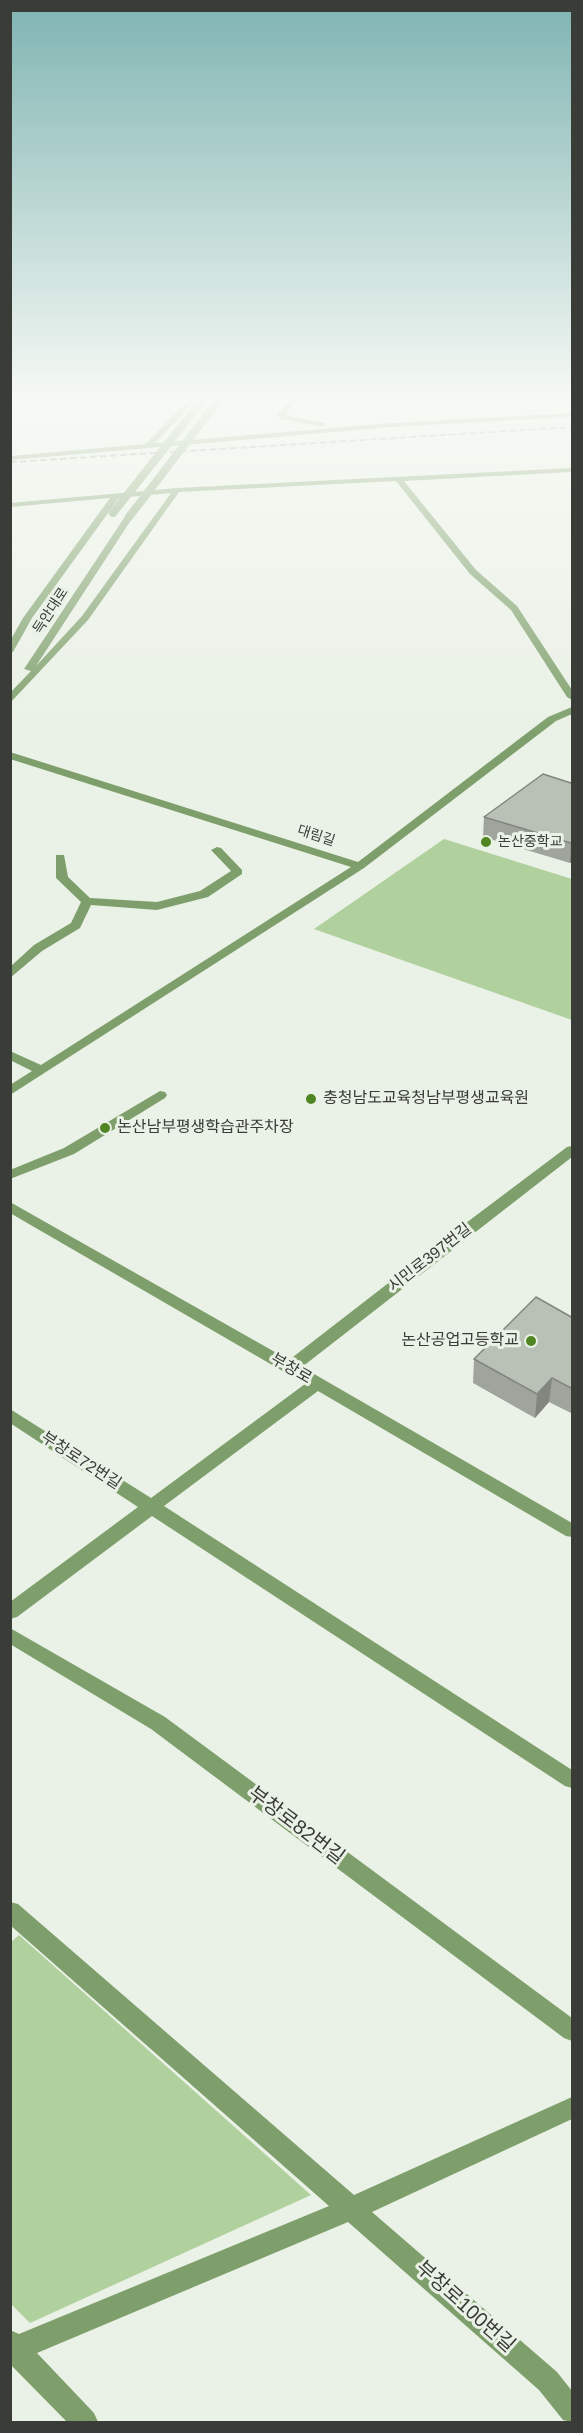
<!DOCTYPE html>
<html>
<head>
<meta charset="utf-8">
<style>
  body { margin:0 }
  #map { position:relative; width:583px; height:2433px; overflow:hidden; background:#eaf1e6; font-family:Arial,sans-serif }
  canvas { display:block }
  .frame { position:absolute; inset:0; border:12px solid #393c37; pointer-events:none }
</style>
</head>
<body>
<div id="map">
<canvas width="583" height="2433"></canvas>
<div class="frame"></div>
</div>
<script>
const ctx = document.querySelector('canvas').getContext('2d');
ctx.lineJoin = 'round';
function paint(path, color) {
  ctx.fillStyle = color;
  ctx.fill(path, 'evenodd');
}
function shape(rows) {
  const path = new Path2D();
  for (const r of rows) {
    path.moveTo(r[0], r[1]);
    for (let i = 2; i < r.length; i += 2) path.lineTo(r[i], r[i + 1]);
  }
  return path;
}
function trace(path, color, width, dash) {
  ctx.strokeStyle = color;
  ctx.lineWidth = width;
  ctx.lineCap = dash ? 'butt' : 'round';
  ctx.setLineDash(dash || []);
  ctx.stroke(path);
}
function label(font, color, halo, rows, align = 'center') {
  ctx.font = font + ' Arial,"Noto Sans KR",sans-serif';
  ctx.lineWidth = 6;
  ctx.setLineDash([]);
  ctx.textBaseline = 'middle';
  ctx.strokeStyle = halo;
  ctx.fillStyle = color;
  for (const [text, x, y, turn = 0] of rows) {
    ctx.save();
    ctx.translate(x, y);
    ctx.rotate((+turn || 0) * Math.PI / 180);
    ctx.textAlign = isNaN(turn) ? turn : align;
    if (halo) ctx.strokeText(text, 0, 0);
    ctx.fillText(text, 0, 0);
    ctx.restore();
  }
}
const green = shape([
  [444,839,572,879,572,1020,314,929],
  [19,1935,311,2195,30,2323,10,2303,10,1943]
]);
const minor = shape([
  [191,397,199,397,155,443,392,423,572,413,572,417,392,427,10,460,10,456,146,444,191,397],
  [293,397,300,397,285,415,324,423,324,427,280,419,277,415,293,397],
  [572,468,572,472,404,481,476,570,517,606,572,690,572,700,567,697,511,610,470,574,396,481,179,492,88,620,10,703,10,693,31,671,24,669,126,515,133,517,36,666,82,616,171,493,119,498,32,618,13,652,10,653,10,641,23,618,110,498,10,507,10,503,177,488,572,468],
  [572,707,572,714,556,721,364,868,10,1095,10,1085,32,1071,10,1060,10,1051,41,1065,351,867,10,759,10,752,358,862,548,717,572,707],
  [217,847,221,848,242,870,242,874,208,897,157,910,91,905,80,928,42,951,10,978,10,967,34,945,71,923,81,902,56,878,56,855,64,855,68,877,90,898,157,902,200,891,231,871,211,850,217,847],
  [160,1091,165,1092,167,1095,165,1098,74,1154,10,1179,10,1170,64,1148,160,1091],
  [572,1146,572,1157,302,1367,572,1523,572,1537,566,1536,318,1391,164,1506,572,1770,572,1788,565,1786,152,1516,17,1617,10,1619,10,1602,138,1507,10,1423,10,1409,151,1498,305,1384,10,1213,10,1202,289,1360,466,1223,567,1147,572,1146],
  [10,1628,165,1717,572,2018,572,2041,564,2038,151,1729,10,1644,10,1628],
  [10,1902,18,1904,354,2195,572,2097,572,2119,372,2212,557,2372,572,2391,572,2422,563,2420,539,2390,348,2222,37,2353,94,2413,98,2422,67,2422,10,2364,10,2330,19,2334,329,2206,10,1925,10,1902]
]);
const rail = shape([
  [10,462,572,427]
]);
const minorBridge = shape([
  [113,513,205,397],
  [129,517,221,397]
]);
const wall = shape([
  [573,782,573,860,570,863,483,837,484,817],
  [573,1318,573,1414,549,1402,535,1418,473,1383,474,1359]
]);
const shadedWall = shape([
  [573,842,573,860,570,863,571,843],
  [552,1378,549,1402,535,1418,537,1394]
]);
const building = shape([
  [543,774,571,783,573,782,573,842,571,843,484,817,543,774],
  [536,1297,573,1318,573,1345,572,1346,573,1347,573,1389,552,1378,537,1394,474,1359,536,1297]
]);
const markers = [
  [486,842,6,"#4f8621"],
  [311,1099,6,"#4f8621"],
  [105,1128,6,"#4f8621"],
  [531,1341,6,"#4f8621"]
];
const farStreetnames = [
  ["득안대로",51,611,-57],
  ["대림길",316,836,18]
];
const farPoinames = [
  ["논산중학교",498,842]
];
const poiNames = [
  ["충청남도교육청남부평생교육원",323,1099],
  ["논산남부평생학습관주차장",117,1128],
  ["논산공업고등학교",519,1341,"right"]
];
const streetNames = [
  ["시민로397번길",430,1258,-38],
  ["부창로",291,1369,30],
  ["부창로72번길",81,1461,33]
];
const nearStreetnames = [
  ["부창로82번길",296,1826,37],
  ["부창로100번길",465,2307,42]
];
paint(green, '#b0d09d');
paint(minor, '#7e9f6b');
trace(rail, '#959a92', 2, [7, 3]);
trace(minorBridge, '#7e9f6b', 8);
paint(wall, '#9fa59c');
paint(shadedWall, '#82867f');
paint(building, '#b9c0b5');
trace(building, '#82867f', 1.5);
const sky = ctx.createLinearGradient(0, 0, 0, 737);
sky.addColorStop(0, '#7fb4b2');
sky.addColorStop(0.54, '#f6f9f4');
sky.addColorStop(1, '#f6f9f400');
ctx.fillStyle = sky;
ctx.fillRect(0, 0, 583, 737);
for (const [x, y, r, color] of markers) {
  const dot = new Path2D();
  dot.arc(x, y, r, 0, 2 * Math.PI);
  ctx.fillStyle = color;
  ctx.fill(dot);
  trace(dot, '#eaf1e6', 2);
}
label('14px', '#393c37', '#eaf1e6', farStreetnames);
label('14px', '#393c37', '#eaf1e6', farPoinames, 'left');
label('16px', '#393c37', '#eaf1e6', poiNames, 'left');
label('16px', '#393c37', '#eaf1e6', streetNames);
label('20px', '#393c37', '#eaf1e6', nearStreetnames);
</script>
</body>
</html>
